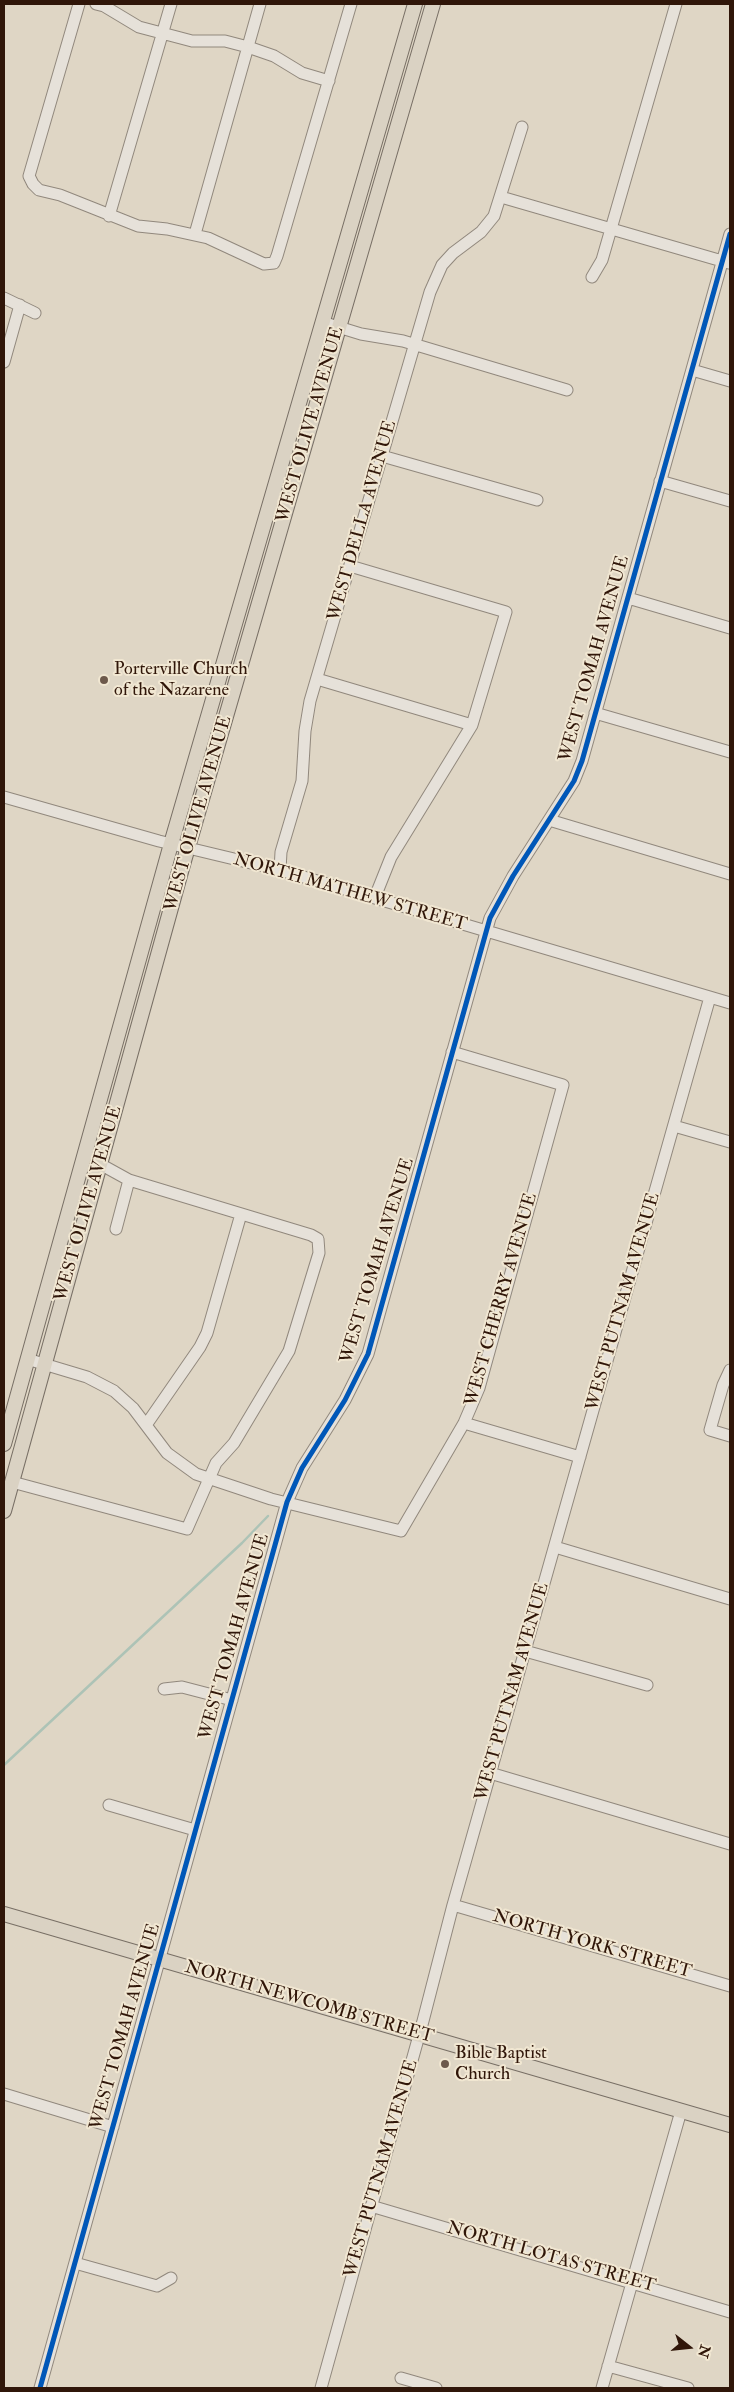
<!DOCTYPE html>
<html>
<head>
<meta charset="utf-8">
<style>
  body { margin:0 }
  #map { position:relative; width:734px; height:2392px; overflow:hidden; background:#dfd6c5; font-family:"IM FELL Double Pica",serif }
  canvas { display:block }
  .frame { position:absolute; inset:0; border:5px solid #301609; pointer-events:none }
  .north { position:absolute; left:664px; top:2322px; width:50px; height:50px; -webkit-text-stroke:4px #f1e7d2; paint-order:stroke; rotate:106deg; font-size:14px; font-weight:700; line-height:20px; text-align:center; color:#301609 }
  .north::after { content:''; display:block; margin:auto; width:18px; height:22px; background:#301609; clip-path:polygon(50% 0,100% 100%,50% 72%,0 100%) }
</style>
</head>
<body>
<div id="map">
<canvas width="734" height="2392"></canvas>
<div class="frame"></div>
<div class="north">N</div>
</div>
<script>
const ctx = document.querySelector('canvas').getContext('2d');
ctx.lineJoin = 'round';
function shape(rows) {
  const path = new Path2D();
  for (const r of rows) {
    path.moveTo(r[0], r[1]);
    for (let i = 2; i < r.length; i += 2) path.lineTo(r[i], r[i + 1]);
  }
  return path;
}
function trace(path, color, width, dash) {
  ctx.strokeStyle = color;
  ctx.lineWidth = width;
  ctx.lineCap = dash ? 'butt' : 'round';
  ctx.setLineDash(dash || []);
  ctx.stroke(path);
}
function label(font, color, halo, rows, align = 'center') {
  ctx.font = font + ' "IM FELL Double Pica",serif';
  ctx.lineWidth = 4;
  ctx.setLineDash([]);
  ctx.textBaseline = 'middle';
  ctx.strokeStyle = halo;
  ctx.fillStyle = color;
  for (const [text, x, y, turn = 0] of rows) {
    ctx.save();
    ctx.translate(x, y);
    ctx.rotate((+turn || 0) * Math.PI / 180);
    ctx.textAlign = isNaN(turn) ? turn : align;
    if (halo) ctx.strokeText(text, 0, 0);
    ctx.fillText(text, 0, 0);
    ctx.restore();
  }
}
const stream = shape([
  [4,1765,242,1543,268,1516]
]);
const minor = shape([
  [79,4,29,176,33,184,39,190,60,195,138,226,167,229,208,238,264,264,274,263,277,256,351,4],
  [96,4,104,6,139,27,192,41,225,41,248,47,274,56,302,73,329,81],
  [501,197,729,263],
  [109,216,171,4],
  [195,234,260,4],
  [592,277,602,260,676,4],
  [4,298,35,313],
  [322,322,361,334,403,341,567,390],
  [4,362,20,305],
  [692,370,730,381],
  [382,456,537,500],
  [660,481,730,501],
  [350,566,506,612,472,725,391,857,375,897],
  [628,598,730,628],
  [317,679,472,725],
  [595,713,730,752],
  [4,797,159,841,280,870,730,1003],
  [549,820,730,874],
  [280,870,281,852,302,781,305,731,310,701,430,292,442,265,453,253,481,232,494,216,522,127],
  [674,1126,730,1142],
  [116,1229,129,1180],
  [27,1359,87,1377,114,1391,133,1408,167,1453,196,1474,271,1499,401,1531,464,1423,479,1388,563,1085,452,1052],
  [730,1370,723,1385,710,1430,730,1436],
  [464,1423,580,1457],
  [146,1425,200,1347,207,1333,241,1214],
  [12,1482,187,1529,216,1463,234,1443,289,1351,319,1253,318,1239,311,1235,129,1180,100,1164],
  [555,1547,730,1599],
  [525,1651,647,1685],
  [164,1689,182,1687,232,1700],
  [490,1773,730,1844],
  [109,1805,195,1830],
  [453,1905,730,1986],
  [4,2094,113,2127],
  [371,2206,730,2312],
  [75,2263,157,2286,171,2278],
  [608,2366,688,2388],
  [401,2378,436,2388],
  [40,2388,287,1502,302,1468,345,1400,368,1354,490,918,513,876,574,781,582,761,730,234],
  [321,2388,423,2021,453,1905,710,997],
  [602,2388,681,2111]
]);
const major = shape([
  [4,1444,171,844,415,4],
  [4,1511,184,861,433,4],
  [4,1914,730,2125]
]);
const cycleway = shape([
  [40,2388,287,1502,302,1468,345,1400,368,1354,490,918,513,876,574,781,582,761,730,234]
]);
const markers = [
  [104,680,5,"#6d594b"],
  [445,2064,5,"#6d594b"]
];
const streetNames = [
  ["WEST OLIVE AVENUE",311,425,-74],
  ["WEST DELLA AVENUE",363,521,-74],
  ["WEST TOMAH AVENUE",595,659,-74],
  ["WEST OLIVE AVENUE",199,814,-74],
  ["NORTH MATHEW STREET",350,893,16],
  ["WEST OLIVE AVENUE",89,1204,-74],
  ["WEST TOMAH AVENUE",378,1261,-73],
  ["WEST CHERRY AVENUE",502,1300,-74],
  ["WEST PUTNAM AVENUE",624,1302,-74],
  ["WEST TOMAH AVENUE",235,1637,-74],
  ["WEST PUTNAM AVENUE",513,1692,-74],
  ["NORTH YORK STREET",592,1945,16],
  ["NORTH NEWCOMB STREET",309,2003,16],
  ["WEST TOMAH AVENUE",126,2027,-74],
  ["WEST PUTNAM AVENUE",382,2169,-74],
  ["NORTH LOTAS STREET",551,2258,16]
];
const poiNames = [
  ["Porterville Church",114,670],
  ["of the Nazarene",114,691],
  ["Bible Baptist",455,2054],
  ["Church",455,2075]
];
trace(stream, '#adc3b6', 2.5);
trace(minor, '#91887d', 13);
trace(major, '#786f65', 16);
trace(minor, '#e6e1d9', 11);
trace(major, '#dad2c3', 14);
trace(cycleway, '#0057b8', 5);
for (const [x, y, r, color] of markers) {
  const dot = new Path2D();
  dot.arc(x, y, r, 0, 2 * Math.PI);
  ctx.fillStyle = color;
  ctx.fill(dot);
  trace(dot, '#f1e7d2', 2);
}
label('18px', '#301609', '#f1e7d2', streetNames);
label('18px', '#301609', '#f1e7d2', poiNames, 'left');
</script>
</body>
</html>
